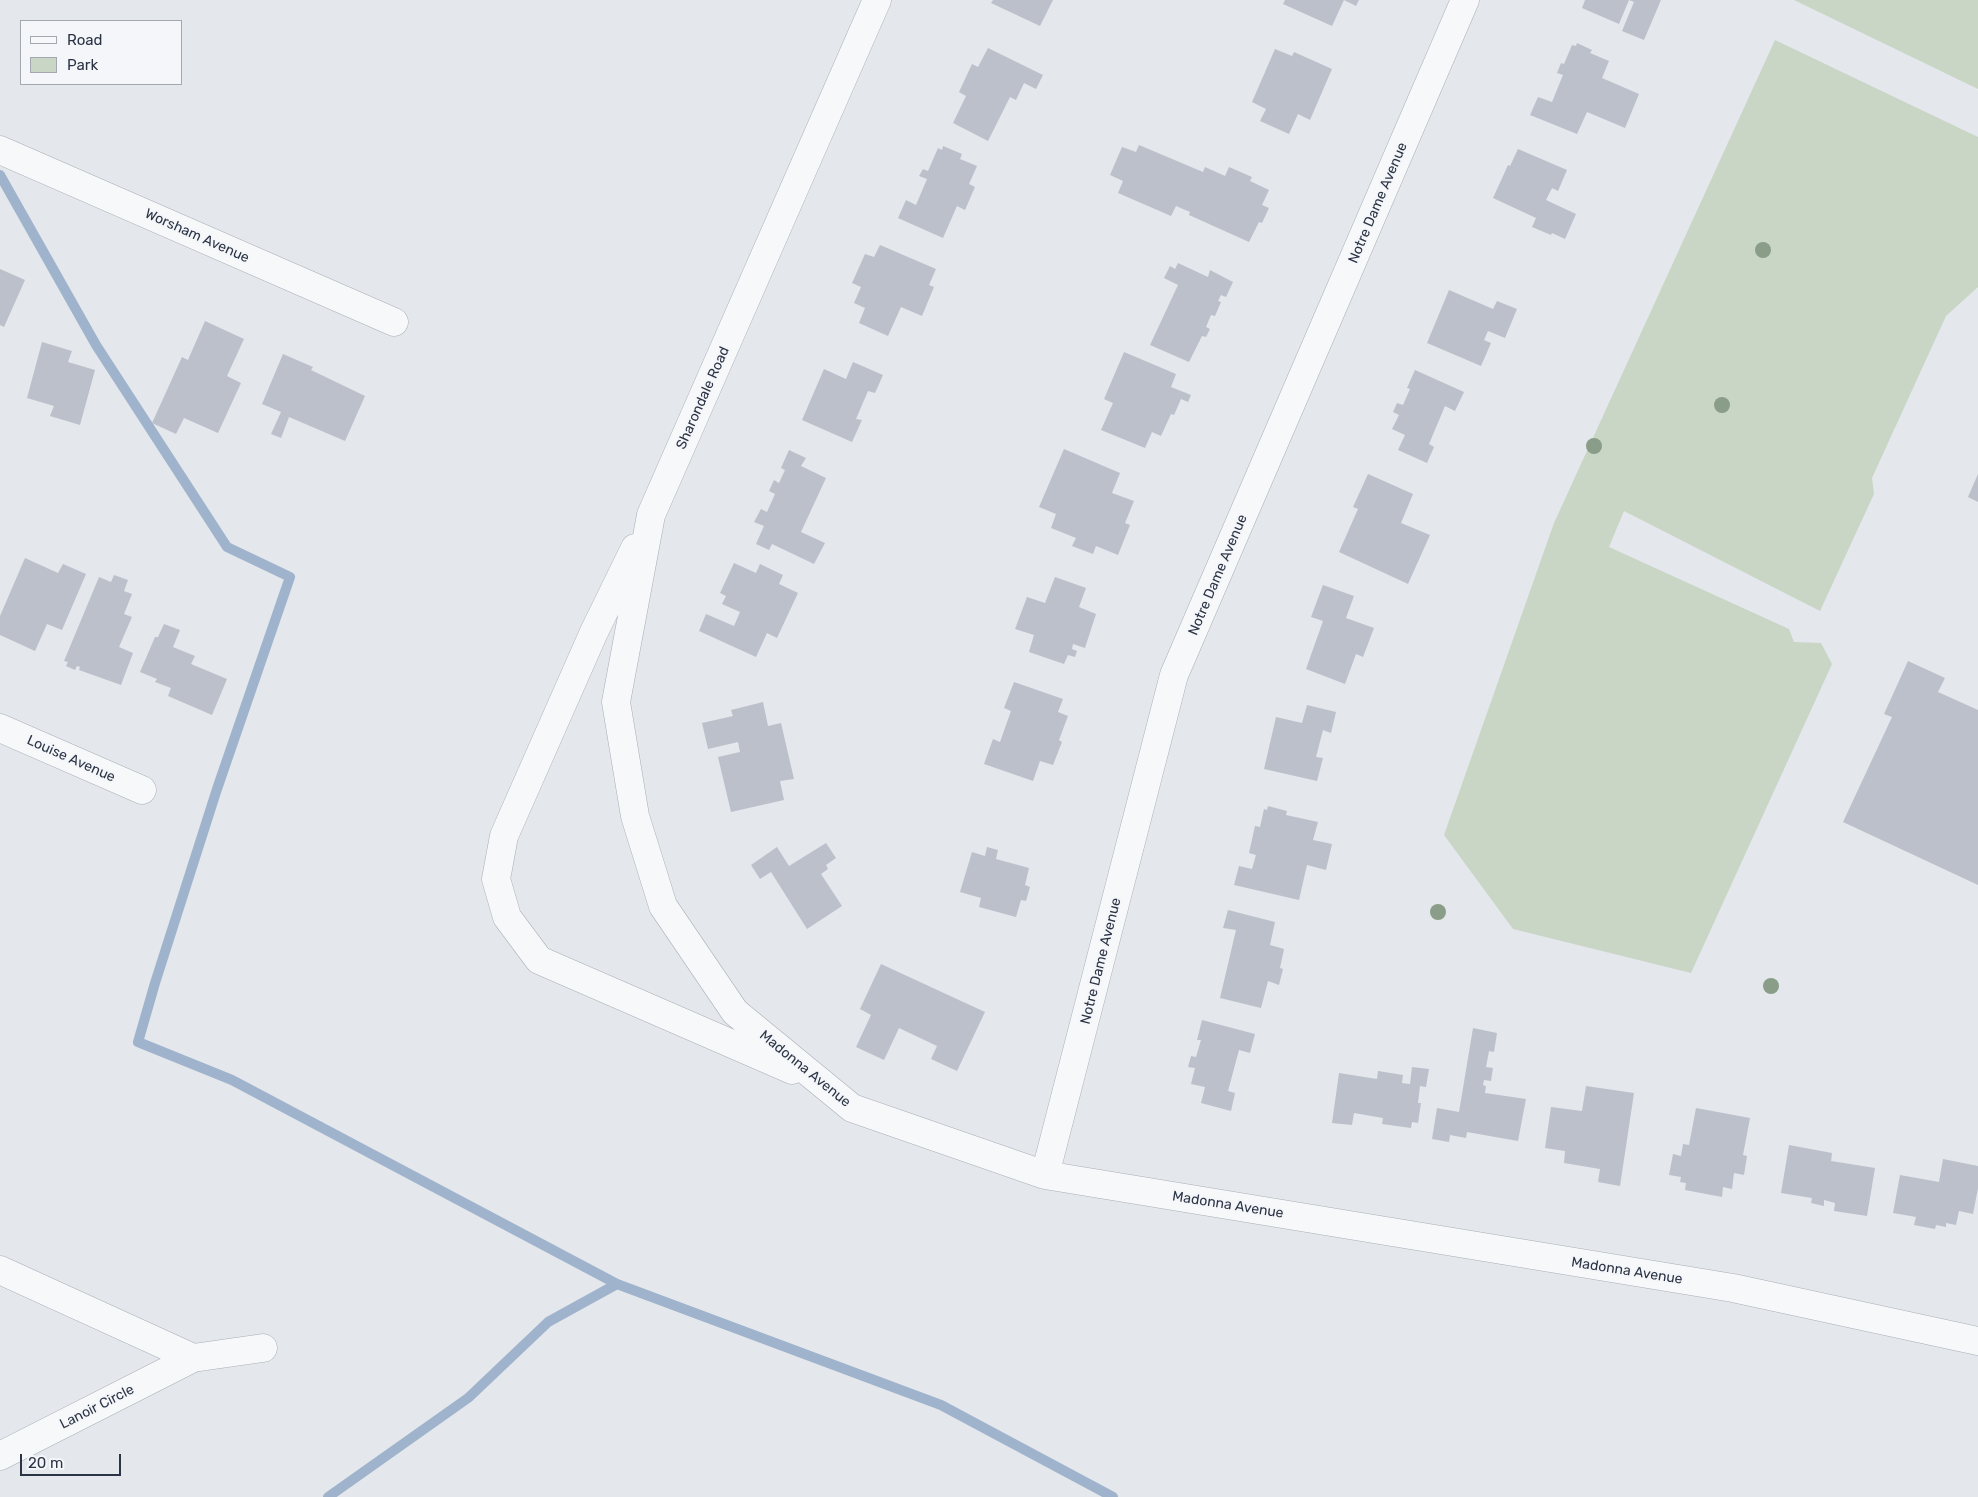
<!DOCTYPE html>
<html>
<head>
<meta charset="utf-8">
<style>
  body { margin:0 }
  #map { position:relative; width:1978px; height:1497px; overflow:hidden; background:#e4e7ec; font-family:Rubik,sans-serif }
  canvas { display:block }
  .legend { position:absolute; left:20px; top:20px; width:162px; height:65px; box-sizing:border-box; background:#f4f6f9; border:1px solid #a4a8b1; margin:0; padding:6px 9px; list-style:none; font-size:15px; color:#2b3445 }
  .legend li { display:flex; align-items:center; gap:10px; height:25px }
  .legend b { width:25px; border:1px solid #a4a8b1 }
  .scale { position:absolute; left:20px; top:1454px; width:101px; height:22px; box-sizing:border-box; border:2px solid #2b3445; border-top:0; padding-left:6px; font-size:15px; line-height:18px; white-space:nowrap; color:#2b3445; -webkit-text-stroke:4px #f4f6f9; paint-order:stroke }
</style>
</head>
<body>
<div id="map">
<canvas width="1978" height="1497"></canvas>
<ul class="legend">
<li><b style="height:6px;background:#f7f8fa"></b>Road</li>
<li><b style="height:14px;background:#c9d6c5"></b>Park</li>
</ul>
<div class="scale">20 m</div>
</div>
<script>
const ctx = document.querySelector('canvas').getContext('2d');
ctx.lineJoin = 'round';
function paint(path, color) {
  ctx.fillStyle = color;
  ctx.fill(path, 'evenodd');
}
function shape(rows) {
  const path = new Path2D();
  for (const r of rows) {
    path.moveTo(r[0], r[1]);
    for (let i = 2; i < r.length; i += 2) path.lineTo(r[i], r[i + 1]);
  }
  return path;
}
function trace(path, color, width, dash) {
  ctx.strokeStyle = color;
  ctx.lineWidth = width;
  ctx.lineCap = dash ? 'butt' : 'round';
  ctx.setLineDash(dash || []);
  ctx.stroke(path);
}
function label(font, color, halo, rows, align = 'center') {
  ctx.font = font + ' Rubik,sans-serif';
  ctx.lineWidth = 4;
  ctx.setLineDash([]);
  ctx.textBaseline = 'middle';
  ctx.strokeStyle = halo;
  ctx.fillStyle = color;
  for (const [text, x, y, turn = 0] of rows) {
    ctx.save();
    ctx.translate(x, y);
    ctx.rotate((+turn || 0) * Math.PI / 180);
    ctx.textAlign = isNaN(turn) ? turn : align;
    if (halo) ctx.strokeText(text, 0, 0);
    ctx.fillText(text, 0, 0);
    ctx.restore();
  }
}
const green = shape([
  [1794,0,1978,0,1978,89],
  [1775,40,1978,137,1978,287,1946,316,1872,478,1874,494,1820,611,1624,511,1609,547,1789,629,1794,642,1821,643,1832,664,1691,973,1513,929,1444,835,1554,523]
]);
const stream = shape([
  [0,175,96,345,227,547,290,577,217,789,155,983,138,1042,232,1080,617,1284,941,1405,1113,1497],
  [328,1497,468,1398,548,1322,617,1284]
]);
const building = shape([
  [993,0,1053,0,1040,26,991,3],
  [1285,0,1359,0,1356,6,1344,0,1332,26,1283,4],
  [1585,0,1661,0,1644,40,1622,31,1634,2,1629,0,1619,24,1582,8],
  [1577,43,1592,50,1590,53,1609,61,1602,78,1639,94,1625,128,1587,112,1577,134,1530,115,1538,97,1552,102,1563,75,1557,73,1561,63,1564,64,1572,45,1576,46],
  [988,48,1043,75,1036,89,1024,83,1016,100,1010,97,988,141,953,123,966,96,959,92,972,64,978,67],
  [1275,49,1292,56,1294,52,1332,69,1310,120,1298,114,1289,134,1260,121,1266,109,1252,102],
  [1139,145,1203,172,1205,167,1225,176,1229,167,1252,177,1250,181,1269,190,1262,205,1269,208,1262,223,1259,222,1249,242,1189,215,1190,212,1176,206,1171,216,1118,193,1123,181,1110,175,1122,147,1136,152],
  [943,146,962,154,960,159,977,166,969,184,975,187,965,210,957,206,943,238,898,218,906,200,916,205,927,179,919,176,923,169,928,171,938,148,942,150],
  [1518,149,1567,170,1558,191,1552,188,1546,200,1576,214,1565,239,1552,233,1551,235,1532,227,1536,218,1493,198,1508,165,1510,166],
  [880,245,936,269,929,285,934,287,922,316,901,307,888,336,859,323,865,308,854,303,861,287,852,283,865,254,874,257],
  [1178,263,1208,277,1210,270,1233,282,1226,297,1221,295,1218,301,1221,302,1215,316,1211,315,1206,327,1210,329,1206,337,1202,336,1189,362,1150,345,1178,285,1164,278,1170,266,1175,269],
  [0,269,25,280,4,327,0,325],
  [1449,290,1493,309,1497,301,1517,309,1505,338,1488,331,1484,340,1491,343,1481,366,1427,343],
  [205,321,244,339,227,376,241,383,218,433,184,418,176,434,152,423,182,357,188,360],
  [42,342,72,351,68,362,95,370,80,425,50,416,54,406,27,398],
  [1124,352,1176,374,1171,387,1191,395,1188,402,1181,399,1174,415,1171,414,1161,436,1152,432,1145,448,1101,430,1113,403,1104,399],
  [283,354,313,367,311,370,365,396,345,441,289,417,281,438,271,434,281,412,262,404],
  [853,362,883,375,875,393,868,391,856,419,862,420,852,442,802,420,824,369,846,379],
  [1415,370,1464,392,1455,411,1445,406,1429,444,1434,447,1427,463,1398,450,1405,435,1392,429,1399,415,1393,412,1397,403,1403,405,1410,389,1407,388],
  [1064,449,1120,473,1112,493,1134,501,1125,523,1130,525,1118,555,1096,546,1093,554,1072,546,1076,538,1051,528,1056,514,1039,507],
  [789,450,806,458,801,466,826,478,801,532,825,543,814,564,772,544,769,550,756,544,764,526,754,522,761,509,767,512,775,494,769,491,774,480,779,483,785,470,781,468],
  [1368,474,1413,494,1401,523,1430,535,1408,584,1339,552,1358,509,1353,507],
  [1978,474,1978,502,1968,497],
  [25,558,58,573,63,564,86,574,62,630,47,624,35,651,0,635,0,616],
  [734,563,756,573,760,564,783,575,779,584,798,593,777,638,767,633,756,657,699,631,706,614,734,626,740,612,722,604,726,596,720,593],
  [114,575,128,580,124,591,132,594,124,614,132,617,119,647,133,653,121,685,79,670,80,667,77,666,75,670,66,666,68,662,64,661,99,577,111,582],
  [1055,577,1086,588,1079,607,1096,614,1085,648,1073,644,1072,649,1077,651,1075,657,1068,655,1064,664,1029,652,1034,635,1015,629,1027,597,1045,603],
  [1323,585,1354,596,1346,618,1374,628,1363,657,1356,654,1345,684,1306,669,1323,621,1311,617],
  [164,624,180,630,173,647,195,656,191,664,227,679,212,715,168,696,171,688,155,682,157,679,140,672,155,637,158,637],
  [1908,661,1945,678,1938,692,1978,710,1978,885,1843,822,1892,717,1884,714],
  [1014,682,1063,699,1058,712,1068,716,1059,740,1062,742,1053,765,1040,761,1033,781,984,764,993,739,1000,742,1011,711,1004,708],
  [763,702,768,726,781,723,794,779,780,781,784,800,731,812,718,757,740,752,738,742,708,749,702,723,733,716,731,710],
  [1307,705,1336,712,1331,733,1323,730,1316,757,1323,758,1317,781,1264,769,1276,717,1302,723],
  [1268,806,1287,811,1286,815,1318,822,1313,840,1332,844,1326,870,1307,865,1299,900,1234,885,1239,866,1252,869,1256,855,1249,853,1255,826,1260,827,1264,809,1267,810],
  [826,843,836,858,826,865,828,869,821,874,842,906,807,929,771,872,760,879,751,865,777,847,789,866],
  [987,847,998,850,996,859,1029,868,1025,885,1030,887,1026,901,1021,900,1016,917,979,907,981,898,960,892,972,852,985,856],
  [1228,910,1275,922,1270,945,1284,949,1280,968,1283,969,1279,985,1268,981,1261,1008,1220,998,1236,930,1223,928],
  [881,964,985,1012,957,1071,931,1059,937,1046,899,1028,884,1060,856,1047,871,1015,860,1009],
  [1202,1020,1255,1034,1250,1053,1239,1050,1228,1091,1235,1093,1231,1111,1201,1103,1205,1087,1191,1084,1195,1068,1188,1067,1191,1056,1196,1057,1201,1040,1197,1040],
  [1473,1028,1497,1033,1494,1052,1489,1051,1486,1067,1493,1068,1491,1081,1484,1080,1483,1085,1486,1086,1485,1093,1526,1099,1518,1141,1467,1132,1466,1138,1450,1135,1449,1142,1432,1139,1437,1108,1459,1112],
  [1412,1067,1429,1069,1426,1087,1420,1086,1418,1103,1421,1103,1418,1123,1412,1122,1411,1128,1382,1124,1383,1118,1354,1113,1352,1125,1332,1123,1339,1073,1377,1079,1378,1071,1403,1075,1402,1083,1410,1084],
  [1586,1086,1634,1093,1620,1186,1598,1182,1600,1169,1564,1163,1565,1151,1545,1148,1551,1107,1582,1111],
  [1696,1108,1750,1118,1743,1155,1747,1156,1744,1175,1734,1173,1732,1189,1723,1187,1722,1197,1685,1190,1686,1183,1680,1182,1681,1177,1669,1175,1673,1154,1681,1156,1683,1144,1689,1145],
  [1789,1145,1832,1153,1831,1161,1875,1168,1867,1216,1834,1211,1835,1203,1824,1200,1824,1206,1811,1203,1812,1198,1781,1193],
  [1943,1159,1978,1166,1978,1188,1973,1214,1959,1211,1956,1225,1946,1223,1946,1227,1936,1225,1935,1229,1914,1225,1916,1217,1893,1213,1900,1175,1939,1182]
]);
const minor = shape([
  [877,0,651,515,616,702,635,816,663,906,735,1012,852,1108,1045,1175,1733,1288,1978,1341],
  [0,150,394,322],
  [635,548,594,632,504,836,496,879,507,917,539,960,792,1070],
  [0,728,142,790],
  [1045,1175,1174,675,1465,0],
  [0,1270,193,1358,263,1348],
  [0,1456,193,1358]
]);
const trees = [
  [1763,250],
  [1722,405],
  [1594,446],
  [1438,912],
  [1771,986]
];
const streetNames = [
  ["Notre Dame Avenue",1378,203,-67],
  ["Worsham Avenue",197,236,24],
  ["Sharondale Road",703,398,-66],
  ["Notre Dame Avenue",1218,575,-67],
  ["Louise Avenue",71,759,24],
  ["Notre Dame Avenue",1101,961,-76],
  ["Madonna Avenue",805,1069,39],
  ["Madonna Avenue",1228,1205,9],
  ["Madonna Avenue",1627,1271,9],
  ["Lanoir Circle",97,1407,-27]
];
paint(green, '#c9d6c5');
trace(stream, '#9fb4cc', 10);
paint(building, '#bbc0ca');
trace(minor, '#a9aeb7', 29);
trace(minor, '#f7f8fa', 28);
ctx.fillStyle = '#899d89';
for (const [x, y] of trees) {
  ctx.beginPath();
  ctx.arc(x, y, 8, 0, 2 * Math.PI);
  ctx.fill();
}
label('14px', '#2b3445', '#f4f6f9', streetNames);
</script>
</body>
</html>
